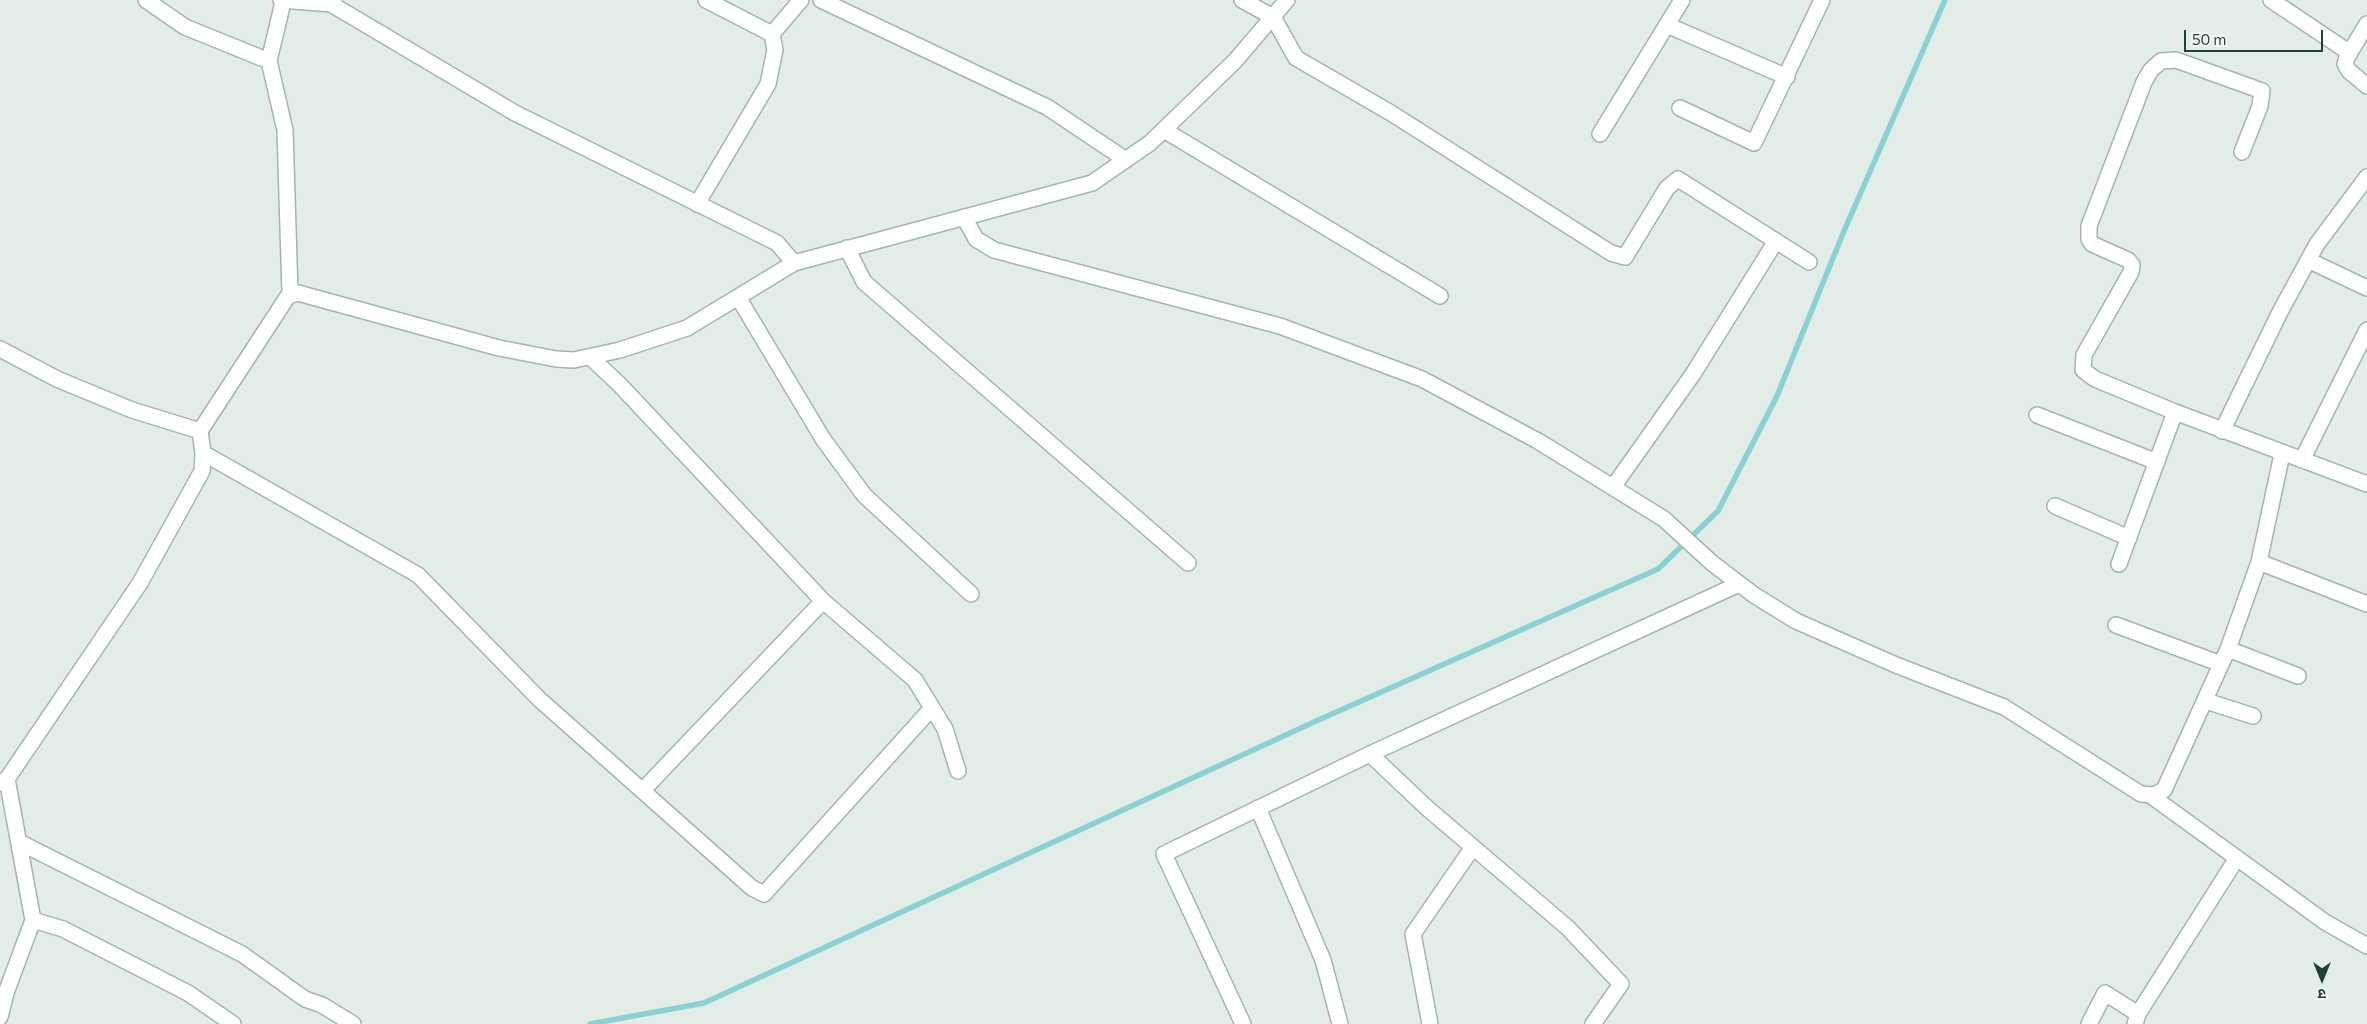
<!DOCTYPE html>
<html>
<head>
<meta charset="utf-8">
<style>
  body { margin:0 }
  #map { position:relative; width:2367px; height:1024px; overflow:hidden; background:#e3ede7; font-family:Commissioner,"Noto Sans Devanagari",sans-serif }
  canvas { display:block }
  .north { position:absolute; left:2297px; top:954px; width:50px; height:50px; -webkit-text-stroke:4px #f4f9f6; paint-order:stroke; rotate:180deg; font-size:14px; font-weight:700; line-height:20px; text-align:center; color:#223f33 }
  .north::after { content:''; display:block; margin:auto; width:18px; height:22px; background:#223f33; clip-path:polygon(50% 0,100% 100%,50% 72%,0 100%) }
  .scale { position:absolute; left:2184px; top:30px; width:139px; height:22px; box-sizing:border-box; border:2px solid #223f33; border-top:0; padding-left:6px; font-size:15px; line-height:18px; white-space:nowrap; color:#223f33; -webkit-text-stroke:4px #f4f9f6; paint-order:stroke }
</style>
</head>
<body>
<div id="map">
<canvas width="2367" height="1024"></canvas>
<div class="north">उ</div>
<div class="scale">50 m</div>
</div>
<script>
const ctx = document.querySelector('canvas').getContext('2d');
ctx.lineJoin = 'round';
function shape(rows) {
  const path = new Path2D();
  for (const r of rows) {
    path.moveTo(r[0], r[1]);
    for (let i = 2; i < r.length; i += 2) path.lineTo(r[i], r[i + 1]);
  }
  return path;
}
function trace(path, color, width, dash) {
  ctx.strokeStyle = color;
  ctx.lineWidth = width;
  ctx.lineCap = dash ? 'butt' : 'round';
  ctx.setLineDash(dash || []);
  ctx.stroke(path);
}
const stream = shape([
  [590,1024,704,1003,1314,722,1658,569,1718,511,1777,396,1844,231,1945,0]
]);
const minor = shape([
  [146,0,185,27,269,61],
  [281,0,331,4],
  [334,0,331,4,515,113,777,243,794,263],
  [706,0,772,34],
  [821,0,1047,107,1126,160],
  [1242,0,1273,17,1296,58,1391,113,1611,253,1625,257,1667,188,1678,179,1809,262],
  [2271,0,2350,53],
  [283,2,269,61,285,130,290,294],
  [2367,24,2347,57,2345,64,2349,71,2367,86],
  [1667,25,1787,77],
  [772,34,801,0],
  [1680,108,1754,143,1822,0],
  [1164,130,1440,296],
  [1600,134,1682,0],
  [2242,152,2260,106,2262,91,2176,60,2161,61,2151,70,2144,82,2089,226,2089,239,2092,244,2128,260,2132,265,2131,272,2084,355,2083,370,2095,379,2175,412,2367,484],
  [697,204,768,84,775,50,772,34],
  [964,217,976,239,994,250,1280,326,1422,379,1538,441,1664,519,1712,563,1754,595,1796,621,1896,665,2004,707,2141,794,2154,795,2164,790,2228,649,2259,562,2367,604],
  [847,248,864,282,1188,563],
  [2308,260,2367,288],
  [738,297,823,439,864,495,971,594],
  [0,349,57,379,132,410,200,431],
  [590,357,619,384,823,601,915,680,945,729,958,771],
  [2037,415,2157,462],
  [2222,431,2280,312,2317,244,2367,177],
  [203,453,418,575,539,699,752,888,764,894,931,709],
  [2302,460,2367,330],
  [1613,487,1693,374,1776,241],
  [2055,506,2129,538],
  [2259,562,2282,454],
  [2119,564,2175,412],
  [2116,625,2221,664],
  [2228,649,2298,676],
  [2206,701,2253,716],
  [1370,754,1427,808,1568,928,1621,984,1593,1024],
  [0,783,7,779,140,583,202,471,203,453,200,431,288,296,298,293,499,348,556,359,574,360,620,350,687,328,794,263,1092,183,1150,143,1235,61,1287,0],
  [643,790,823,601],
  [2150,795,2325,922,2367,946],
  [1258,808,1323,960,1340,1024],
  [19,842,242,954,305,999,322,1005,353,1024],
  [33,920,63,929,188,993,233,1024],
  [0,1017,6,993,33,920,7,779],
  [1243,1024,1164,854,1370,754,1739,584],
  [1430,1024,1413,934,1473,847],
  [2089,1024,2105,993,2138,1014],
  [2135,1024,2138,1014,2237,858]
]);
trace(stream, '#8bd1d3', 5.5);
trace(minor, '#a5b5ad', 18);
trace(minor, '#fff', 15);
</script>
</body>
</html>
